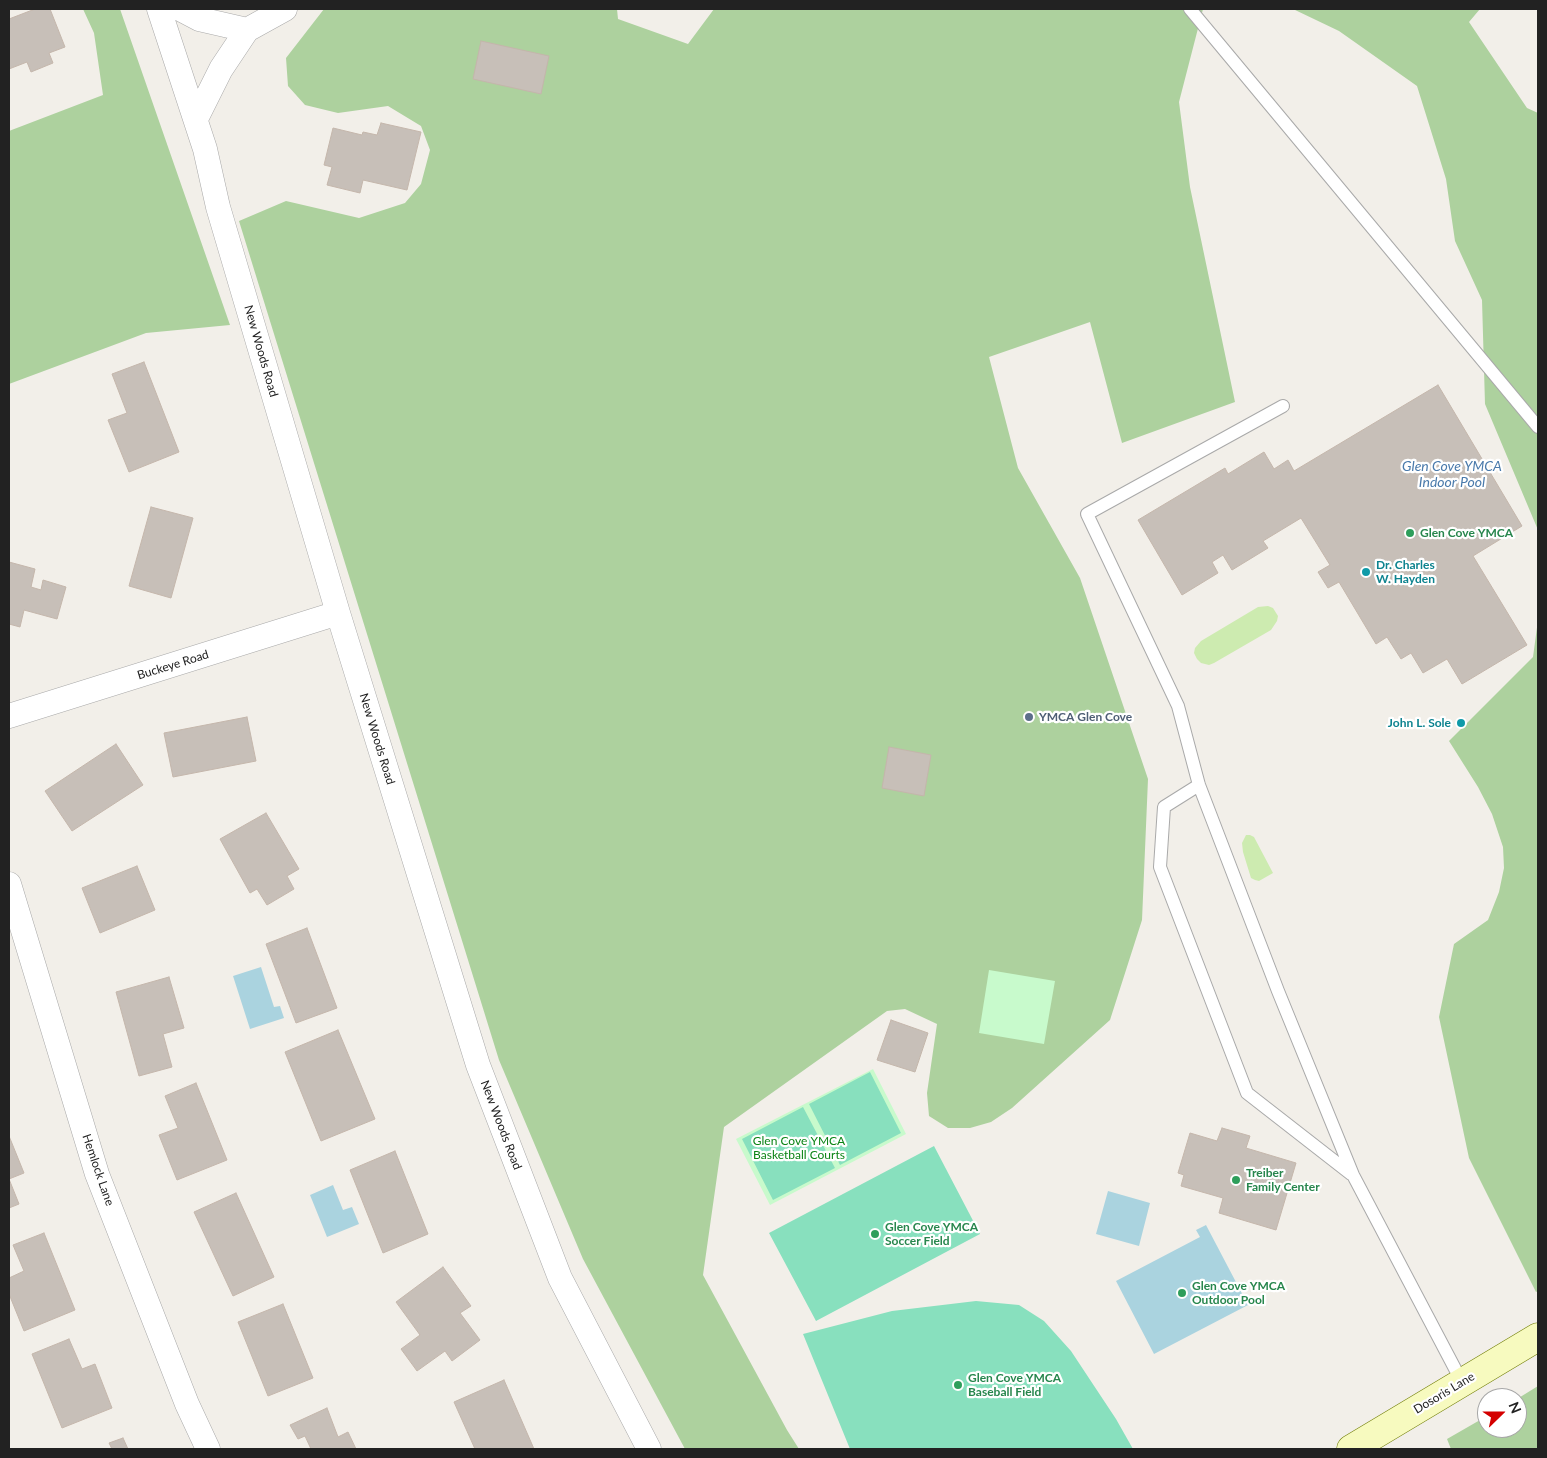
<!DOCTYPE html>
<html>
<head>
<meta charset="utf-8">
<style>
  body { margin:0 }
  #map { position:relative; width:1547px; height:1458px; overflow:hidden; background:#f2efe9; font-family:Lato,sans-serif }
  canvas { display:block }
  .frame { position:absolute; inset:0; border:10px solid #222; pointer-events:none }
  .north { position:absolute; left:1477px; top:1388px; width:50px; height:50px; box-sizing:border-box; background:#fff; border:1px solid #a7a7a7; border-radius:50%; rotate:68deg; font-size:14px; font-weight:700; line-height:20px; text-align:center; color:#222 }
  .north::after { content:''; display:block; margin:auto; width:18px; height:22px; background:#d40000; clip-path:polygon(50% 0,100% 100%,50% 72%,0 100%) }
</style>
</head>
<body>
<div id="map">
<canvas width="1547" height="1458"></canvas>
<div class="frame"></div>
<div class="north">N</div>
</div>
<script>
const ctx = document.querySelector('canvas').getContext('2d');
ctx.lineJoin = 'round';
function paint(path, color) {
  ctx.fillStyle = color;
  ctx.fill(path, 'evenodd');
}
function shape(rows) {
  const path = new Path2D();
  for (const r of rows) {
    path.moveTo(r[0], r[1]);
    for (let i = 2; i < r.length; i += 2) path.lineTo(r[i], r[i + 1]);
  }
  return path;
}
function trace(path, color, width, dash) {
  ctx.strokeStyle = color;
  ctx.lineWidth = width;
  ctx.lineCap = dash ? 'butt' : 'round';
  ctx.setLineDash(dash || []);
  ctx.stroke(path);
}
function label(font, color, halo, rows, align = 'center') {
  ctx.font = font + ' Lato,sans-serif';
  ctx.lineWidth = 4.5;
  ctx.setLineDash([]);
  ctx.textBaseline = 'middle';
  ctx.strokeStyle = halo;
  ctx.fillStyle = color;
  for (const [text, x, y, turn = 0] of rows) {
    ctx.save();
    ctx.translate(x, y);
    ctx.rotate((+turn || 0) * Math.PI / 180);
    ctx.textAlign = isNaN(turn) ? turn : align;
    if (halo) ctx.strokeText(text, 0, 0);
    ctx.fillText(text, 0, 0);
    ctx.restore();
  }
}
const grass = shape([
  [1268,606,1273,608,1278,616,1277,621,1271,630,1214,663,1209,665,1201,663,1197,659,1194,653,1195,648,1201,641,1258,607],
  [1246,835,1250,835,1254,837,1273,873,1259,881,1255,880,1251,878,1243,852,1242,843]
]);
const forest = shape([
  [83,9,120,9,230,325,146,333,9,384,9,131,103,95,94,33],
  [324,9,617,9,618,19,688,44,714,9,1203,9,1179,102,1190,187,1235,402,1122,443,1090,322,989,357,1018,468,1080,578,1148,779,1142,920,1110,1020,1012,1108,991,1122,970,1128,948,1128,929,1116,927,1093,937,1024,905,1009,887,1011,724,1127,703,1275,787,1430,799,1449,685,1449,583,1259,499,1060,239,221,286,201,359,218,405,203,421,184,430,150,421,126,388,106,338,113,305,105,288,86,286,58],
  [1293,9,1480,9,1469,22,1527,108,1538,113,1538,530,1485,404,1482,300,1455,241,1446,179,1417,86,1339,31],
  [1538,620,1538,1291,1536,1292,1469,1158,1439,1017,1454,944,1488,920,1499,892,1504,868,1503,847,1492,814,1478,787,1449,741,1533,657],
  [1538,1386,1538,1449,1451,1449,1447,1439,1487,1416,1487,1428,1517,1428,1517,1399]
]);
const park = shape([
  [989,970,1055,981,1044,1044,979,1033],
  [873,1069,906,1134,770,1205,736,1139]
]);
const pitch = shape([
  [870,1072,901,1133,840,1165,809,1104],
  [803,1107,835,1168,773,1200,742,1139],
  [934,1146,980,1234,816,1321,769,1233],
  [976,1301,1019,1305,1044,1321,1071,1351,1116,1419,1133,1449,850,1449,803,1334,892,1311]
]);
const water = shape([
  [261,967,274,1007,280,1006,284,1018,250,1029,233,976],
  [333,1185,343,1210,352,1207,359,1224,327,1237,310,1195],
  [1108,1191,1150,1203,1139,1246,1096,1234],
  [1206,1225,1248,1305,1154,1354,1116,1281,1200,1237,1196,1230]
]);
const building = shape([
  [35,9,50,9,65,47,49,53,53,63,31,72,27,62,9,69,9,19,35,9],
  [481,41,549,56,541,94,473,79,481,41],
  [381,123,421,132,407,190,363,180,360,193,327,185,332,167,324,165,333,128,362,135,363,132,377,135,381,123],
  [144,362,179,452,129,472,108,420,127,413,112,374,144,362],
  [1438,385,1522,526,1473,556,1527,645,1462,684,1447,659,1423,673,1411,653,1401,659,1387,637,1376,644,1339,582,1328,588,1318,572,1330,565,1301,518,1263,541,1268,548,1232,570,1223,555,1212,562,1218,573,1182,595,1138,520,1225,468,1228,474,1264,452,1274,469,1288,460,1294,471,1438,385],
  [151,507,193,518,171,598,129,586,151,507],
  [9,562,35,569,31,587,41,590,43,580,66,587,57,619,24,610,20,627,9,624,9,562],
  [247,717,256,761,173,777,164,733,247,717],
  [116,744,143,785,72,831,45,791,116,744],
  [889,747,931,755,924,796,882,788,889,747],
  [266,813,299,869,287,876,294,889,267,905,257,889,250,893,220,839,266,813],
  [137,866,155,910,100,933,82,888,137,866],
  [307,928,337,1008,296,1023,266,944,307,928],
  [169,977,184,1028,163,1034,172,1067,139,1076,116,992,169,977],
  [891,1020,928,1033,915,1072,877,1060,891,1020],
  [338,1030,375,1119,321,1141,285,1052,338,1030],
  [196,1083,227,1160,177,1180,159,1135,178,1128,165,1096,196,1083],
  [1222,1128,1250,1136,1246,1148,1296,1163,1276,1230,1219,1213,1223,1198,1181,1186,1184,1175,1178,1173,1190,1133,1217,1141,1222,1128],
  [9,1136,24,1173,9,1179,19,1204,9,1208,9,1136],
  [395,1151,428,1234,383,1253,350,1170,395,1151],
  [236,1193,274,1277,233,1296,194,1212,236,1193],
  [44,1233,75,1310,24,1331,9,1294,9,1278,24,1271,13,1245,44,1233],
  [443,1267,471,1306,460,1313,480,1340,452,1361,445,1351,417,1371,401,1349,420,1335,396,1302,443,1267],
  [283,1304,313,1378,268,1396,238,1322,283,1304],
  [69,1339,82,1369,95,1364,112,1408,62,1428,32,1354,69,1339],
  [504,1380,534,1449,475,1449,454,1402,504,1380],
  [327,1408,338,1437,348,1432,356,1449,311,1449,305,1436,298,1439,290,1425,327,1408],
  [123,1438,128,1449,112,1449,109,1443,123,1438]
]);
const lane = shape([
  [1190,9,1538,427],
  [1283,406,1087,514,1178,706,1199,785,1278,991,1353,1175,1462,1382],
  [1199,785,1164,807,1160,867,1247,1093,1351,1174]
]);
const street = shape([
  [159,9,205,149,218,207,338,613,478,1065,560,1278,649,1449],
  [180,9,199,19,247,30],
  [196,119,221,69,247,30,285,9],
  [9,716,338,613],
  [9,884,97,1174,187,1404,208,1449]
]);
const secondary = shape([
  [1351,1449,1538,1337]
]);
const markers = [
  [1410,533,5,"#2e9e5b"],
  [1366,572,5,"#0f9aa8"],
  [1029,717,5,"#5c6f8a"],
  [1461,723,5,"#0f9aa8"],
  [1236,1180,5,"#2e9e5b"],
  [875,1234,5,"#2e9e5b"],
  [1182,1293,5,"#2e9e5b"],
  [958,1385,5,"#2e9e5b"]
];
const streetNames = [
  ["New Woods Road",261,351,74],
  ["Buckeye Road",173,665,-17],
  ["New Woods Road",377,739,73],
  ["New Woods Road",501,1125,69],
  ["Hemlock Lane",98,1170,71],
  ["Dosoris Lane",1444,1393,-31]
];
const leisureNames = [
  ["Glen Cove YMCA",1420,533],
  ["Treiber",1246,1173],
  ["Family Center",1246,1187],
  ["Glen Cove YMCA",885,1227],
  ["Soccer Field",885,1241],
  ["Glen Cove YMCA",1192,1286],
  ["Outdoor Pool",1192,1300],
  ["Glen Cove YMCA",968,1378],
  ["Baseball Field",968,1392]
];
const cultureNames = [
  ["Dr. Charles",1376,565],
  ["W. Hayden",1376,579],
  ["John L. Sole",1451,723,"right"]
];
const serviceNames = [
  ["YMCA Glen Cove",1039,717]
];
const parkNames = [
  ["Glen Cove YMCA",799,1141],
  ["Basketball Courts",799,1155]
];
const waterNames = [
  ["Glen Cove YMCA",1452,466],
  ["Indoor Pool",1452,482]
];
paint(grass, '#cdebb0');
paint(forest, '#add19e');
paint(park, '#c8facc');
paint(pitch, '#88e0be');
paint(water, '#aad3df');
paint(building, '#c7bfb8');
trace(building, '#c4b6ab', 1);
trace(lane, '#a9a9a9', 14);
trace(street, '#a9a9a9', 25);
trace(secondary, '#707d05', 29);
trace(lane, '#fff', 12);
trace(street, '#fff', 24);
trace(secondary, '#f7fabf', 28);
for (const [x, y, r, color] of markers) {
  const dot = new Path2D();
  dot.arc(x, y, r, 0, 2 * Math.PI);
  ctx.fillStyle = color;
  ctx.fill(dot);
  trace(dot, '#fff', 2);
}
label('12px', '#222', '#fff', streetNames);
label('bold 12px', '#27864d', '#fff', leisureNames, 'left');
label('bold 12px', '#0d838f', '#fff', cultureNames, 'left');
label('bold 12px', '#4e5e75', '#fff', serviceNames, 'left');
label('12px', '#0c8416', '#fff', parkNames);
label('italic 14px', '#4a7aab', '#fff', waterNames);
</script>
</body>
</html>
